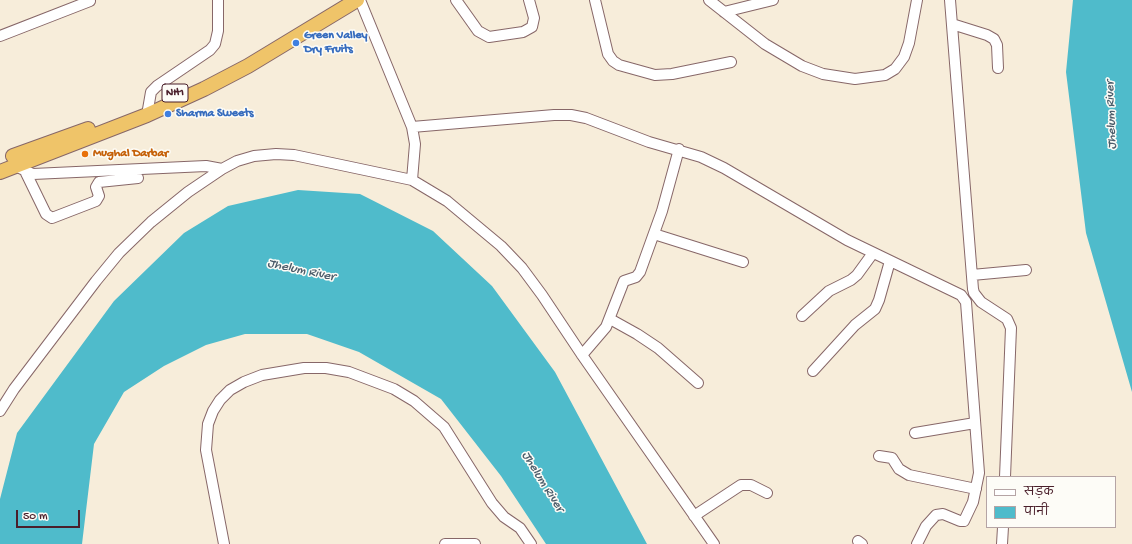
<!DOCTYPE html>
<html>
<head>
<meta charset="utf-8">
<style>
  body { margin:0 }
  #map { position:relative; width:1132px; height:544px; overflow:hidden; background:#f7edda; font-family:"Gochi Hand","Playpen Sans Deva",sans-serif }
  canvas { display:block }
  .legend { position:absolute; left:986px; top:476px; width:130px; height:52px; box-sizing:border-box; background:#fdfcf7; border:1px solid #b5a4a5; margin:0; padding:5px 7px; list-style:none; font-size:12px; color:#4a1f2b }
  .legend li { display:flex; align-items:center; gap:8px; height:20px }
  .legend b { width:20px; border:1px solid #b5a4a5 }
  .scale { position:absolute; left:16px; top:510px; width:64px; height:18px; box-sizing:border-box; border:2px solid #4a1f2b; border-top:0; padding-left:5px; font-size:12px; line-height:14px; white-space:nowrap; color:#4a1f2b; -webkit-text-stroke:3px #fdfcf7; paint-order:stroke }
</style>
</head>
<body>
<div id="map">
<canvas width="1132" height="544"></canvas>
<ul class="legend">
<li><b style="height:5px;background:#fff"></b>सड़क</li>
<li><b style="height:11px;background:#4fbbcb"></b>पानी</li>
</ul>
<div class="scale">50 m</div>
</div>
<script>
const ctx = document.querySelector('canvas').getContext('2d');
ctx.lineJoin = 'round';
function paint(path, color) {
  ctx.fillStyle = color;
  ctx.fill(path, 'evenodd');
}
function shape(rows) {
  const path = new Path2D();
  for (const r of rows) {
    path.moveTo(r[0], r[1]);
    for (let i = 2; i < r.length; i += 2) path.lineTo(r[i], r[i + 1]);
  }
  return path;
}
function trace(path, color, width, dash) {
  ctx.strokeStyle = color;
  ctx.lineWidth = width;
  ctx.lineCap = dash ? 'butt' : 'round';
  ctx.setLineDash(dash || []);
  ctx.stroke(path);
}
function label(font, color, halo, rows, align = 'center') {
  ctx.font = font + ' "Gochi Hand",sans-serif';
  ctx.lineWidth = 3;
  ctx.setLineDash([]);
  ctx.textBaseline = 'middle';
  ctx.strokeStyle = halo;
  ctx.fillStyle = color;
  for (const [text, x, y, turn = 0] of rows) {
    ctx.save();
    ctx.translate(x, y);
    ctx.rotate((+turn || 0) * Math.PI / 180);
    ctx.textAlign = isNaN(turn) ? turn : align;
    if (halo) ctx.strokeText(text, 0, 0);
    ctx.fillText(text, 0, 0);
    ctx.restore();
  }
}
const water = shape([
  [1073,0,1132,0,1132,392,1086,233,1066,72],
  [298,190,360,194,433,231,492,286,555,372,647,544,546,544,501,476,441,399,359,352,307,334,245,334,206,345,164,366,124,392,94,444,82,544,0,544,0,499,17,433,114,301,184,233,228,206]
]);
const minor = shape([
  [360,0,412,127,415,144,412,180],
  [456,0,478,31,489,37,523,32,532,27,534,18,529,0],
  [595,0,608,54,613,61,619,65,655,75,672,74,731,62],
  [709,0,765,44,802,66,823,74,855,79,885,75,895,69,904,57,909,43,917,0],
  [950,0,973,289,974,293,981,302,1007,319,1011,328,1005,477],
  [724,12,773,0],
  [952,24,987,35,994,39,997,45,998,68],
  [0,36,90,1],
  [147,115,151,92,157,86,210,50,215,44,218,31,218,0],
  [412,127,554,115,571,115,586,118,649,142,701,157,724,168,847,240,961,295,966,302,979,473,973,502,964,521,960,521,943,514,936,515,926,526,917,544],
  [15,166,33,174,206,166,222,169],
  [26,173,46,214,52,218,96,201,99,196,96,187,99,182,138,178],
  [654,234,743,262],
  [972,275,1026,270],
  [802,316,829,291,851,280,857,275,873,253],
  [610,319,637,334,658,348,698,383],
  [582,355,606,327,624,281,636,277,640,272,662,211,679,149],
  [813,371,855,325,875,309,879,300,890,261],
  [0,411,14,389,96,281,119,253,151,222,188,192,222,169,237,161,254,156,276,154,294,155,412,180,447,201,501,246,522,268,542,295,582,355,714,544],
  [915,433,975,423],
  [879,456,892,458,899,469,909,475,976,489],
  [694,516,741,485,751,485,767,493],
  [858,541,862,544],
  [224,544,206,450,208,424,213,411,220,400,230,390,244,382,262,375,304,368,326,368,349,372,394,389,414,401,444,427,492,503,504,517,520,528,531,544],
  [445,544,475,544],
  [1002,544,1003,527]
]);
const highway = shape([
  [13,156,88,129],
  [0,172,147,115,204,89,248,66,357,0]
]);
const markers = [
  [296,43,4,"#3f7fe0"],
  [168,114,4,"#3f7fe0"],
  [85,154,4,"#e8710a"]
];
const shields = [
  [175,93,26]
];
const shieldNames = [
  ["NH1",175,93]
];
const shopNames = [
  ["Green Valley",304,36],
  ["Dry Fruits",304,50],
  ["Sharma Sweets",176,114]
];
const foodNames = [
  ["Mughal Darbar",93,154]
];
const waterNames = [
  ["Jhelum River",1112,115,-92],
  ["Jhelum River",301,271,12],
  ["Jhelum River",542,482,58]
];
paint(water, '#4fbbcb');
trace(minor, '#876768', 12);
trace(highway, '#876768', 16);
trace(minor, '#fff', 10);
trace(highway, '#efc469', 14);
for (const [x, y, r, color] of markers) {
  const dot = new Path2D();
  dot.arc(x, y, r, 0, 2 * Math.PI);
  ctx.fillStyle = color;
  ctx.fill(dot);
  trace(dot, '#fdfcf7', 1.5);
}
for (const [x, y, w] of shields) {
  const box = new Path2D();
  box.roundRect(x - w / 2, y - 9, w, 18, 3);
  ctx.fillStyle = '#fdfcf7';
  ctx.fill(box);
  trace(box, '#4a1f2b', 1);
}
label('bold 11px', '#4a1f2b', null, shieldNames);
label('bold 12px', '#366cbe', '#fdfcf7', shopNames, 'left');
label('bold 12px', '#c56008', '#fdfcf7', foodNames, 'left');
label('italic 13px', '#4c5d6b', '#fdfcf7', waterNames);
</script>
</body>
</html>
